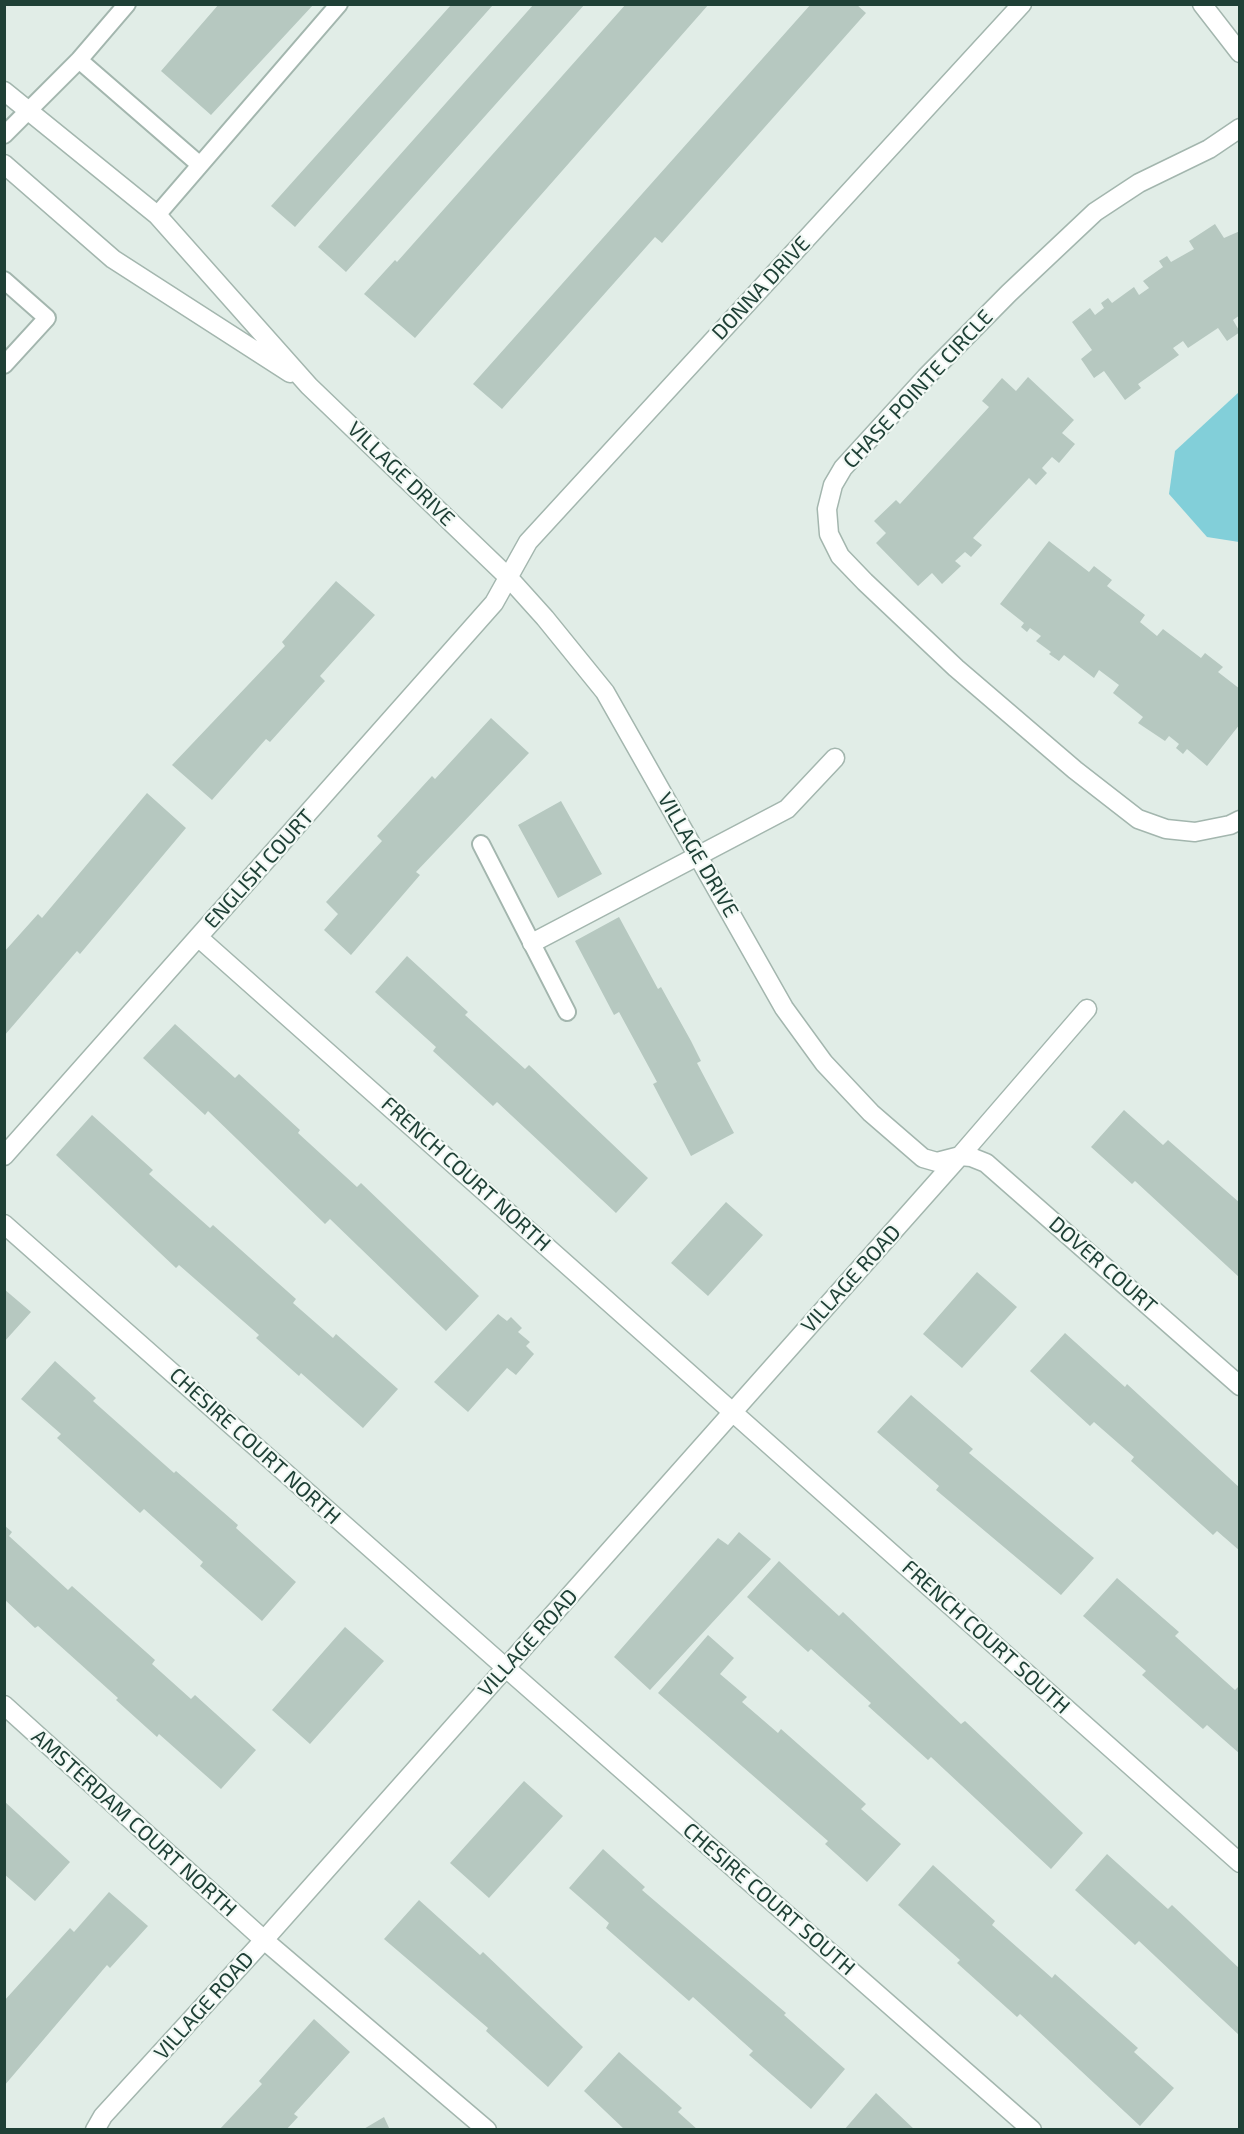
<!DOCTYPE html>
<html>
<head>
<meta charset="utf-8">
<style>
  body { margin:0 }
  #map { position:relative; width:1244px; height:2134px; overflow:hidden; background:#e1ede7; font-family:"Exo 2",sans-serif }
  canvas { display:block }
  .frame { position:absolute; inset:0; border:6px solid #1f4036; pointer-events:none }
</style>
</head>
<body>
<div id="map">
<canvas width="1244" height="2134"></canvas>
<div class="frame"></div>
</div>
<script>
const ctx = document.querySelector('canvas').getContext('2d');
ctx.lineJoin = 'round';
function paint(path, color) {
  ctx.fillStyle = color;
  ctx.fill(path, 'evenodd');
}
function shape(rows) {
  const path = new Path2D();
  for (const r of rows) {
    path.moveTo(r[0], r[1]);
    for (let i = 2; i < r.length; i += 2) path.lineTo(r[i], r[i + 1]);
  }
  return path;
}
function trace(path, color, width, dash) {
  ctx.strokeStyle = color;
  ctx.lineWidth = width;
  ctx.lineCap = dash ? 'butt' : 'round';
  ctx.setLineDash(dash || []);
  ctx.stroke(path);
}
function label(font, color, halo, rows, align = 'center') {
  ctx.font = font + ' "Exo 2",sans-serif';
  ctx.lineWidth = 4.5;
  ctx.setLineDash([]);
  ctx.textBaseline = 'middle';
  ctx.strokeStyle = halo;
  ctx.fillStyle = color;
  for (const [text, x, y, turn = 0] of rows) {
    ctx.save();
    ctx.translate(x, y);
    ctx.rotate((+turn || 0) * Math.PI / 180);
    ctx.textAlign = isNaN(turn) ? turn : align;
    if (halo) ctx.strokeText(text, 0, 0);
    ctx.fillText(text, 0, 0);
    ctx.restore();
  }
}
const water = shape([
  [1239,392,1239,542,1207,537,1169,494,1175,451]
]);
const building = shape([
  [219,4,314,4,211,115,161,71],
  [534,4,585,4,346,272,318,247],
  [626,4,709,4,415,338,364,294,395,260,397,262],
  [811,4,856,4,866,13,662,243,655,237,502,409,473,384],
  [451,5,493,5,295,227,271,206],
  [1215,224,1224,238,1240,231,1240,315,1233,320,1240,332,1227,341,1218,328,1188,348,1183,341,1173,348,1179,355,1138,384,1141,388,1125,400,1104,371,1094,378,1081,359,1092,350,1072,322,1090,308,1095,315,1104,308,1101,303,1108,298,1112,303,1134,287,1139,295,1149,288,1143,281,1163,267,1159,261,1167,256,1171,262,1194,249,1189,241],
  [1028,377,1074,420,1062,433,1075,444,1059,463,1052,457,1042,468,1047,473,1036,485,1029,478,973,538,982,545,971,557,965,552,955,561,961,566,942,584,932,573,918,586,876,543,886,533,874,521,896,500,900,504,989,407,982,401,1002,378,1016,391],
  [1049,541,1089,572,1094,566,1112,580,1107,586,1145,615,1140,622,1157,636,1163,629,1201,658,1205,653,1223,667,1218,672,1240,689,1240,724,1207,766,1187,749,1183,754,1176,748,1179,744,1169,736,1165,741,1138,723,1143,717,1113,693,1119,685,1099,670,1094,678,1064,655,1059,661,1049,654,1051,652,1036,641,1041,636,1030,628,1027,632,1021,627,1024,623,1000,604],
  [336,581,375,615,320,676,325,681,270,742,266,739,212,800,172,765,285,646,282,642],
  [491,718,529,753,416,872,420,875,351,955,324,930,338,914,326,902,382,841,377,836,432,776,435,779],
  [147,793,186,828,80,954,77,951,4,1036,4,952,38,914,42,918],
  [561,801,602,874,558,898,518,825],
  [619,917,658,989,661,987,691,1041,701,1061,697,1063,734,1133,691,1156,653,1084,657,1082,619,1012,614,1015,575,941],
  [407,956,468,1012,465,1015,525,1069,529,1065,648,1178,616,1213,497,1102,493,1106,433,1051,436,1047,375,992],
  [175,1024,235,1078,239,1074,300,1130,298,1133,357,1187,361,1183,479,1296,446,1331,330,1219,325,1224,208,1111,205,1115,143,1058],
  [1124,1110,1163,1145,1168,1140,1240,1203,1240,1278,1135,1181,1132,1184,1091,1147],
  [92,1115,153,1170,149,1174,210,1228,213,1225,296,1299,293,1303,333,1338,336,1334,398,1389,363,1428,301,1373,299,1376,256,1338,259,1335,179,1265,176,1268,56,1155],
  [726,1202,763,1235,708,1296,671,1263],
  [977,1272,1017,1307,962,1368,923,1334],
  [4,1289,31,1312,4,1342],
  [498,1314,507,1321,511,1317,522,1328,518,1332,530,1342,526,1346,534,1354,516,1375,507,1368,468,1412,434,1382],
  [1065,1333,1125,1387,1127,1384,1240,1488,1240,1551,1217,1531,1213,1535,1131,1461,1134,1457,1094,1422,1090,1426,1030,1371],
  [55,1361,96,1398,93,1401,174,1473,176,1471,238,1525,236,1528,296,1582,262,1621,200,1566,203,1562,144,1509,140,1513,57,1438,61,1434,21,1399],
  [911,1395,973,1449,969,1453,1094,1558,1061,1595,936,1490,939,1486,877,1432],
  [4,1525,12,1532,9,1536,68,1590,72,1586,155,1660,152,1664,191,1699,195,1695,256,1750,221,1789,159,1734,157,1737,116,1700,118,1698,38,1626,35,1628,4,1599],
  [739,1532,771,1559,650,1690,614,1657,718,1538,728,1545],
  [779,1561,839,1616,843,1612,961,1724,965,1721,1083,1833,1051,1869,931,1757,928,1760,868,1706,871,1703,811,1649,808,1652,747,1597],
  [1117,1578,1179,1632,1175,1636,1235,1690,1238,1687,1240,1688,1240,1754,1207,1725,1203,1729,1142,1675,1146,1671,1083,1616],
  [345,1627,384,1661,310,1744,272,1710],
  [708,1635,734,1658,720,1674,747,1697,742,1702,778,1733,781,1729,866,1804,861,1809,901,1844,867,1882,825,1844,828,1841,658,1693],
  [524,1781,563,1816,489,1898,450,1863],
  [4,1801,70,1862,35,1901,4,1874],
  [603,1849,645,1887,642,1890,786,2013,784,2015,845,2069,811,2109,749,2055,753,2051,693,1997,689,2001,606,1928,609,1923,569,1888],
  [1107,1854,1168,1909,1172,1905,1240,1969,1240,2036,1139,1941,1135,1945,1075,1890],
  [933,1865,995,1921,992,1925,1052,1978,1055,1974,1138,2048,1134,2052,1174,2088,1140,2126,1020,2014,1017,2017,957,1963,960,1960,898,1905],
  [109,1892,148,1926,110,1968,107,1965,4,2086,4,2001,70,1928,74,1932],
  [419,1900,480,1955,483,1952,583,2047,548,2087,486,2031,488,2028,384,1939],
  [314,2019,350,2052,294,2114,298,2117,286,2130,219,2130,262,2084,259,2081],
  [619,2052,682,2108,678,2112,698,2130,625,2130,584,2091],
  [876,2093,915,2130,844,2130],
  [384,2117,390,2130,362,2130]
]);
const service = shape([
  [79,60,200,165],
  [4,135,79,60,127,4],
  [157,215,339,4],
  [4,280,47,318,4,365],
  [481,844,567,1012]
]);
const minor = shape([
  [1202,4,1240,53],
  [4,91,157,215,309,386,509,578,545,618,605,692,784,1008,824,1063,871,1113,923,1158,937,1162,960,1156,1087,1009],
  [1240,128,1209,149,1139,183,1095,212,1009,293,926,377,843,468,833,485,827,509,829,534,840,556,865,582,956,668,1075,770,1138,819,1166,829,1195,832,1230,825,1240,820],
  [4,164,113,259,290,373],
  [198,937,1240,1863],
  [532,943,787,809,835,758],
  [4,1156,494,603,528,542,1022,4],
  [4,1224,506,1668,1032,2130],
  [4,1705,264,1940,487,2130],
  [95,2130,103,2116,264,1940,960,1156,971,1157,986,1163,1240,1386]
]);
const streetNames = [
  ["DONNA DRIVE",761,288,-47],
  ["CHASE POINTE CIRCLE",918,389,-47],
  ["VILLAGE DRIVE",401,474,44],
  ["VILLAGE DRIVE",698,855,60],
  ["ENGLISH COURT",259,869,-48],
  ["FRENCH COURT NORTH",466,1174,42],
  ["DOVER COURT",1103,1265,41],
  ["VILLAGE ROAD",851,1279,-48],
  ["CHESIRE COURT NORTH",255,1446,42],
  ["FRENCH COURT SOUTH",986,1637,42],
  ["VILLAGE ROAD",528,1643,-48],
  ["AMSTERDAM COURT NORTH",134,1823,42],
  ["CHESIRE COURT SOUTH",769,1899,41],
  ["VILLAGE ROAD",204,2006,-48]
];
paint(water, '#82cfd9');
paint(building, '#b6c8c0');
trace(service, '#a3b6ae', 20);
trace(minor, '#a3b6ae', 21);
trace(service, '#fff', 16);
trace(minor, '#fff', 18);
label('21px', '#1f4036', '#f2f9f5', streetNames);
</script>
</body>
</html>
